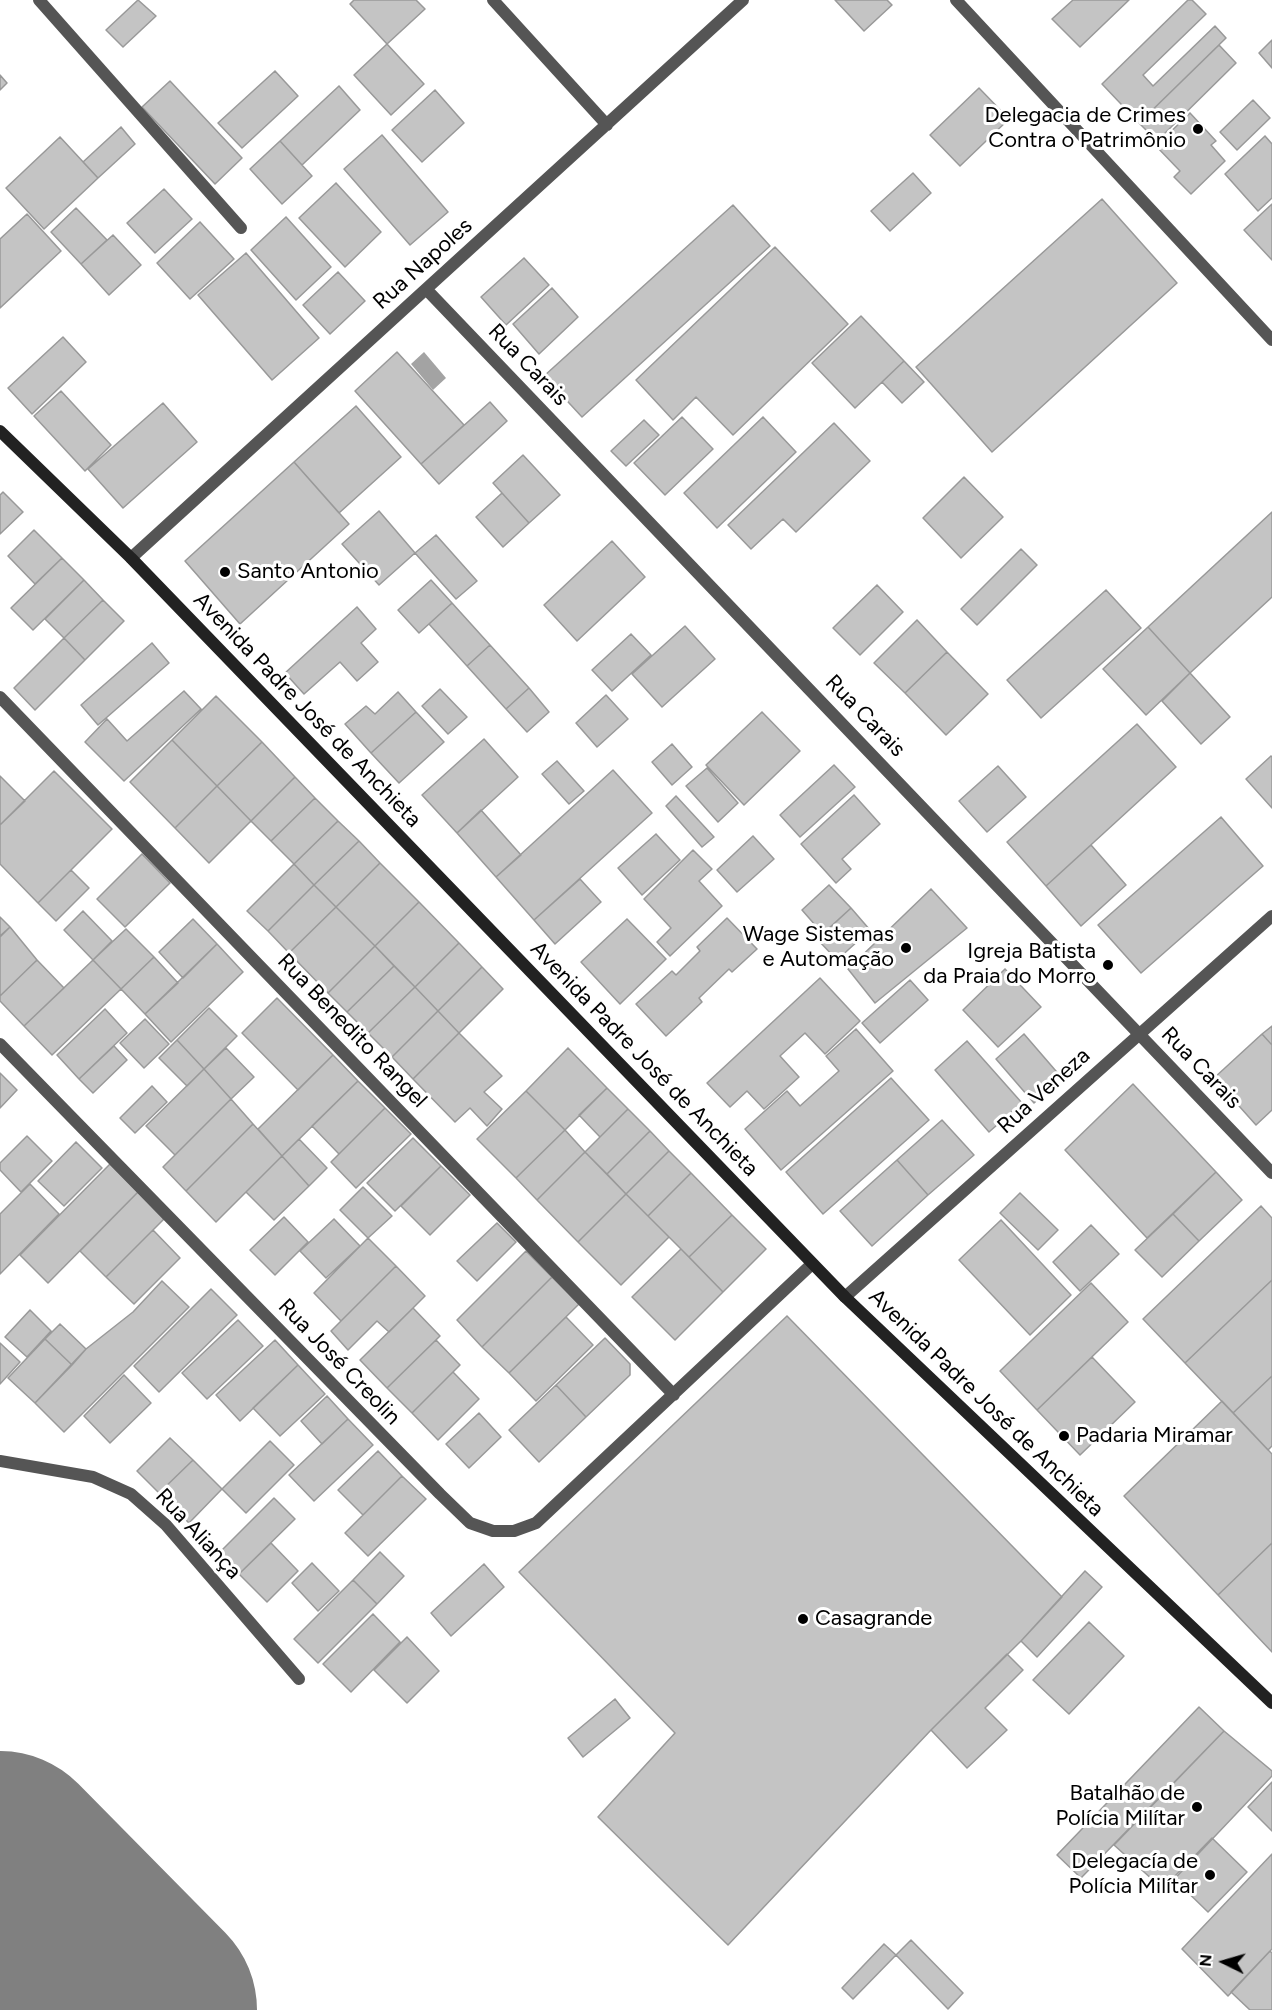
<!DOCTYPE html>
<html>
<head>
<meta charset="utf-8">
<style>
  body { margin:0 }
  #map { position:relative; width:1272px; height:2010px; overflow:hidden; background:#fff; font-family:Figtree,sans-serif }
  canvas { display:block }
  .north { position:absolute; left:1194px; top:1932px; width:60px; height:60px; -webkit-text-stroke:4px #fff; paint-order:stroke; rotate:275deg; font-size:16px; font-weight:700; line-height:24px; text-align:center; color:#000 }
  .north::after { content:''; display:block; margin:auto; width:21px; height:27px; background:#000; clip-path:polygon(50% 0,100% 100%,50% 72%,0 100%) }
</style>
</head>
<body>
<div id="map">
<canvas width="1272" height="2010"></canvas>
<div class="north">N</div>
</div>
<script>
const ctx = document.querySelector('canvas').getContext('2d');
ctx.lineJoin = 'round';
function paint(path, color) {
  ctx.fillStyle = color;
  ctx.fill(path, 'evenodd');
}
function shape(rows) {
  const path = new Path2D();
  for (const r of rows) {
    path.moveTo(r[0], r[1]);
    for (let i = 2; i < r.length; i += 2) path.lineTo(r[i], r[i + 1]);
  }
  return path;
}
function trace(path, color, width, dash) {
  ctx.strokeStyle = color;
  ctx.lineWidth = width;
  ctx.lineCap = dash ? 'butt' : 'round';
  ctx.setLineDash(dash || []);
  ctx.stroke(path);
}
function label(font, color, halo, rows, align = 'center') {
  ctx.font = font + ' Figtree,sans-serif';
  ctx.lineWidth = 6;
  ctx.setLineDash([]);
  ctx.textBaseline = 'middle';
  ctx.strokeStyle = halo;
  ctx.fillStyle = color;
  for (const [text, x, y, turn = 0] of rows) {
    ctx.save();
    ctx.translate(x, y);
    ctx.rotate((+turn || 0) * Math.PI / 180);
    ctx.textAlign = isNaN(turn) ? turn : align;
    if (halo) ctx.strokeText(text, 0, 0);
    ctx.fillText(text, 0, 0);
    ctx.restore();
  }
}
const water = shape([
  [424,352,446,378,433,390,411,364]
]);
const runway = shape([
  [0,1861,147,2010]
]);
const building = shape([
  [138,0,156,16,123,47,106,30,138,0],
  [354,0,416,0,425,9,387,44,350,4,354,0],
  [835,0,887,0,892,5,864,31,835,0],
  [1073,0,1129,0,1080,47,1052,19,1073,0],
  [1188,0,1192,0,1206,14,1143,75,1153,86,1215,26,1226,38,1139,123,1102,84,1188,0],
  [1272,40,1272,68,1259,53,1272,40],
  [387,44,424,84,391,115,354,75,387,44],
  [1219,45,1236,63,1157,141,1139,123,1219,45],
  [275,71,298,96,242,148,218,123,275,71],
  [0,75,7,83,0,90,0,75],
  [170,81,242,158,215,184,142,107,170,81],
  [339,86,360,110,302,165,280,141,339,86],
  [979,88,1009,119,960,166,930,135,979,88],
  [435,90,464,123,422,162,392,130,435,90],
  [1253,100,1270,118,1237,150,1220,132,1253,100],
  [1190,113,1216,141,1211,145,1225,161,1191,194,1174,177,1180,171,1156,146,1190,113],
  [121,127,135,144,98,178,83,162,121,127],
  [382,135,448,212,410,245,344,169,382,135],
  [1265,136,1272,144,1272,198,1258,211,1225,174,1265,136],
  [60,137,98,178,44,229,6,188,60,137],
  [280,141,312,176,282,204,250,169,280,141],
  [913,173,931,193,890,231,871,211,913,173],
  [336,183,381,232,345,267,299,218,336,183],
  [164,189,192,219,155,253,127,223,164,189],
  [1102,199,1177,283,992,452,916,367,1102,199],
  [1272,204,1272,260,1244,230,1272,204],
  [733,205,770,246,582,417,544,376,733,205],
  [76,208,107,240,81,264,51,232,76,208],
  [27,214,61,251,0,308,0,239,27,214],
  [286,217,331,267,296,300,251,250,286,217],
  [200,222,234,259,190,299,157,263,200,222],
  [113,235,141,265,109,295,81,264,113,235],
  [775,247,848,324,733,435,696,397,673,420,636,380,775,247],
  [246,253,319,338,272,380,198,295,246,253],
  [524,258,549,285,506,325,481,297,524,258],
  [338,272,365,301,330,334,303,305,338,272],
  [552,288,578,317,539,354,513,324,552,288],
  [861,316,904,361,855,408,812,363,861,316],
  [63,337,86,362,32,414,8,388,63,337],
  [397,352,464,425,421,464,355,391,397,352],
  [904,361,924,382,902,403,882,382,904,361],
  [61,391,111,445,85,471,34,416,61,391],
  [490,402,507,421,439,484,421,464,490,402],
  [163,403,197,442,123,508,88,469,163,403],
  [356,406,401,457,339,513,294,462,356,406],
  [682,417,713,449,665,495,634,463,682,417],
  [763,417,796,452,717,528,684,493,763,417],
  [644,420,659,435,626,466,611,451,644,420],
  [834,423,870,461,796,532,783,519,751,549,728,525,834,423],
  [523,455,560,495,529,523,493,483,523,455],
  [294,462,349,524,240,624,185,561,294,462],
  [964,477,1003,517,961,558,923,518,964,477],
  [3,492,23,512,0,534,0,495,3,492],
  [502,493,529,523,503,547,476,517,502,493],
  [379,511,415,553,379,585,342,544,379,511],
  [1272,512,1272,597,1190,673,1148,627,1272,512],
  [34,530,62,558,35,584,8,556,34,530],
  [436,535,477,581,456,599,415,553,436,535],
  [612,541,645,577,577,641,544,605,612,541],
  [1021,549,1037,565,977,625,961,609,1021,549],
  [62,558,84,580,33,630,11,608,62,558],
  [84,580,103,600,64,638,45,619,84,580],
  [431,580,452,603,419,633,398,610,431,580],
  [877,585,903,612,860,655,833,628,877,585],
  [1106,590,1141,628,1041,718,1007,680,1106,590],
  [103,600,124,621,85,660,64,638,103,600],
  [452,603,490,645,467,666,429,624,452,603],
  [357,607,376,629,361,643,378,662,357,681,340,662,304,694,285,673,357,607],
  [917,620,947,652,905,693,874,663,917,620],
  [685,626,715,659,662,707,632,674,685,626],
  [1148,627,1190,673,1146,715,1103,669,1148,627],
  [631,634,651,655,612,691,592,670,631,634],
  [64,638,85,660,35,710,14,688,64,638],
  [152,643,169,663,98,725,81,705,152,643],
  [490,645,529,688,506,709,467,666,490,645],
  [947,652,988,694,946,735,905,693,947,652],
  [1190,673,1230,717,1201,744,1162,701,1190,673],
  [529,688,549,712,527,732,506,709,529,688],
  [440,689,467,717,448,734,422,706,440,689],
  [184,691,201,709,124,781,85,742,107,719,127,741,184,691],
  [398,692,416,712,371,753,345,724,366,706,375,714,398,692],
  [606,695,628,719,597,747,576,723,606,695],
  [216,696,262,742,217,786,172,740,216,696],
  [416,712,444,742,399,783,371,753,416,712],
  [762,712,800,751,744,805,706,765,762,712],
  [1137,724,1176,767,1046,886,1007,842,1137,724],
  [484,739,518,777,457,833,422,795,484,739],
  [172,740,217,786,175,828,130,782,172,740],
  [262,742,295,777,251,821,217,786,262,742],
  [672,744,692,767,672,785,652,762,672,744],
  [1271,756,1272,757,1272,808,1246,779,1271,756],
  [557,761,584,791,569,804,542,774,557,761],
  [834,765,855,787,800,837,780,815,834,765],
  [998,766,1026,797,987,832,959,801,998,766],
  [707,768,738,803,718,822,686,786,707,768],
  [613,770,652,813,534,920,496,877,613,770],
  [54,771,112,829,38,903,0,864,0,825,54,771],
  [0,776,25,801,0,825,0,776],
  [295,777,315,798,271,841,251,821,295,777],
  [217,786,251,821,209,863,175,828,217,786],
  [854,795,880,824,842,859,851,869,836,883,801,844,854,795],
  [676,796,714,837,702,847,666,806,676,796],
  [315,798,338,821,294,864,271,841,315,798],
  [481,810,521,855,496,877,457,833,481,810],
  [1221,817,1263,866,1141,973,1098,925,1221,817],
  [338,821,359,841,314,885,294,864,338,821],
  [656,834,680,860,642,895,618,868,656,834],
  [753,836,774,859,737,892,717,870,753,836],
  [359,841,380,863,336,907,314,885,359,841],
  [1091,845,1126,885,1081,926,1046,886,1091,845],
  [693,850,712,869,699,881,722,906,670,956,657,942,671,928,644,899,693,850],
  [142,854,170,883,125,927,97,899,142,854],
  [380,863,419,902,375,946,336,907,380,863],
  [294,864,314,885,268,931,247,911,294,864],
  [71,870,89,888,56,921,38,903,71,870],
  [580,879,601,902,555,944,534,920,580,879],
  [314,885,336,907,289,953,268,931,314,885],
  [829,885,851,908,823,934,802,910,829,885],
  [931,889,967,928,875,1003,848,969,931,889],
  [419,902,459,943,415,987,375,946,419,902],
  [336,907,375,946,328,993,289,953,336,907],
  [851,908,870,930,837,960,817,939,851,908],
  [83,911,112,941,93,960,64,930,83,911],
  [0,917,10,927,0,936,0,917],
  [727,918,757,949,732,972,729,969,699,998,702,1002,666,1036,636,1004,672,971,676,975,700,951,697,947,727,918],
  [193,919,217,944,183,978,159,952,193,919],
  [627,919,666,959,620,1004,581,962,627,919],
  [10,927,37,960,0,996,0,937,10,927],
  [126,929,154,957,121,989,93,960,126,929],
  [459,943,482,967,438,1011,415,987,459,943],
  [217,944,243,972,171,1042,145,1014,217,944],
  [375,946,394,966,347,1012,328,993,375,946],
  [154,957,178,983,145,1014,121,989,154,957],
  [37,960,64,988,24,1026,0,1001,0,996,37,960],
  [93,960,121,989,52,1055,24,1026,93,960],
  [394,966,415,987,368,1033,347,1012,394,966],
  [482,967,503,989,459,1033,438,1011,482,967],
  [1005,969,1041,1007,998,1047,963,1010,1005,969],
  [820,978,860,1021,825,1054,805,1033,780,1056,799,1077,764,1109,747,1091,730,1107,707,1083,820,978],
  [910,980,928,1000,880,1043,862,1023,910,980],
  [415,987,438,1011,392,1057,368,1033,415,987],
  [277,998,333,1055,298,1090,242,1033,277,998],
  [209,1008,237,1036,204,1069,177,1040,209,1008],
  [105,1009,127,1033,79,1079,57,1055,105,1009],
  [438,1011,459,1033,413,1079,392,1057,438,1011],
  [145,1019,169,1044,144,1068,120,1043,145,1019],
  [1272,1026,1272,1045,1262,1034,1272,1026],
  [856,1029,893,1071,781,1170,745,1129,787,1091,800,1106,839,1071,826,1056,856,1029],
  [459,1033,502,1076,484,1092,502,1109,487,1126,470,1108,455,1122,413,1079,459,1033],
  [1024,1034,1062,1078,1034,1103,996,1059,1024,1034],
  [1262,1034,1272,1045,1272,1110,1256,1125,1214,1078,1262,1034],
  [177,1040,204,1069,187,1086,159,1058,177,1040],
  [967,1041,1022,1103,989,1132,935,1070,967,1041],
  [114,1046,127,1060,93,1093,79,1079,114,1046],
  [226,1048,254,1077,231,1099,204,1069,226,1048],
  [568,1048,607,1088,565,1130,526,1091,568,1048],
  [333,1055,358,1081,282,1156,258,1129,333,1055],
  [204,1069,231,1099,175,1155,146,1126,204,1069],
  [0,1073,17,1090,0,1108,0,1073],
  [891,1078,929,1120,823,1214,786,1172,891,1078],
  [358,1081,385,1108,339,1154,312,1126,358,1081],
  [1133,1084,1216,1172,1147,1238,1065,1150,1133,1084],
  [152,1086,167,1102,135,1133,120,1118,152,1086],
  [607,1088,628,1109,600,1137,579,1115,607,1088],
  [526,1091,565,1130,516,1178,477,1139,526,1091],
  [231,1099,253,1124,186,1191,163,1167,231,1099],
  [385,1108,411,1134,356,1188,331,1162,385,1108],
  [628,1109,650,1131,607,1174,585,1152,628,1109],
  [942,1120,974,1155,928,1195,897,1160,942,1120],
  [253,1124,282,1156,216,1222,186,1191,253,1124],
  [565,1130,585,1152,537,1200,516,1178,565,1130],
  [650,1131,669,1151,626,1194,607,1174,650,1131],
  [27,1136,52,1161,21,1192,0,1170,0,1163,27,1136],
  [413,1138,441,1166,395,1211,367,1183,413,1138],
  [299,1139,327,1168,309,1186,282,1156,299,1139],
  [76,1142,102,1168,64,1206,38,1181,76,1142],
  [669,1151,691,1173,648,1216,626,1194,669,1151],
  [585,1152,626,1194,578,1242,537,1200,585,1152],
  [282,1156,309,1186,274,1220,246,1192,282,1156],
  [897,1160,928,1195,872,1246,840,1211,897,1160],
  [110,1164,138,1192,48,1283,20,1255,110,1164],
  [441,1166,470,1195,430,1235,401,1206,441,1166],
  [1216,1172,1242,1200,1199,1241,1173,1214,1216,1172],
  [691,1173,732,1215,689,1257,648,1216,691,1173],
  [30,1184,59,1214,0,1274,0,1214,30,1184],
  [363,1187,392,1216,368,1238,340,1210,363,1187],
  [138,1192,164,1219,106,1277,80,1251,138,1192],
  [1020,1193,1058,1230,1038,1250,1000,1213,1020,1193],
  [626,1194,669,1237,621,1285,578,1242,626,1194],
  [1261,1206,1272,1218,1272,1280,1185,1363,1143,1319,1261,1206],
  [1173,1214,1199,1241,1162,1277,1135,1250,1173,1214],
  [732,1215,766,1249,723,1292,689,1257,732,1215],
  [284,1217,308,1242,275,1275,250,1250,284,1217],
  [334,1219,360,1246,326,1278,300,1251,334,1219],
  [1001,1220,1071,1295,1030,1335,959,1260,1001,1220],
  [497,1223,516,1242,477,1281,457,1261,497,1223],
  [1091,1225,1119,1254,1080,1291,1053,1262,1091,1225],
  [153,1230,180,1258,134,1304,106,1277,153,1230],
  [368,1238,396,1266,341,1321,314,1293,368,1238],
  [681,1249,723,1292,675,1340,632,1297,681,1249],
  [526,1251,552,1277,482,1347,457,1320,526,1251],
  [396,1266,425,1296,389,1332,377,1321,348,1350,331,1331,396,1266],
  [552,1277,579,1304,509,1373,482,1347,552,1277],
  [1272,1280,1272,1376,1233,1413,1185,1363,1272,1280],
  [162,1281,189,1307,64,1432,35,1403,86,1349,133,1312,162,1281],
  [1091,1283,1128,1322,1037,1410,1000,1371,1091,1283],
  [211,1289,237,1315,159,1392,134,1366,211,1289],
  [413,1308,440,1336,387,1388,360,1360,413,1308],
  [30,1310,51,1331,27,1357,5,1337,30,1310],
  [787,1316,1062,1597,1021,1641,931,1730,728,1945,598,1817,675,1733,519,1572,787,1316],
  [566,1317,593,1345,536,1401,509,1373,566,1317],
  [238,1320,263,1346,207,1399,182,1373,238,1320],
  [60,1324,86,1349,72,1365,45,1339,60,1324],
  [605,1338,630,1364,630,1375,586,1417,556,1385,605,1338],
  [45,1339,72,1365,35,1403,8,1378,45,1339],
  [275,1340,298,1365,240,1421,216,1395,275,1340],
  [436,1340,460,1365,412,1413,387,1388,436,1340],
  [0,1343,20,1362,0,1384,0,1343],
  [1092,1357,1135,1402,1080,1455,1037,1410,1092,1357],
  [298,1365,325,1394,280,1436,253,1408,298,1365],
  [453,1372,479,1399,438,1440,412,1413,453,1372],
  [124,1375,151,1403,110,1443,84,1416,124,1375],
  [1272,1376,1272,1446,1268,1450,1233,1413,1272,1376],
  [556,1385,586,1417,539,1462,509,1430,556,1385],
  [327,1396,348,1419,322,1444,301,1421,327,1396],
  [1222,1401,1272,1454,1272,1543,1218,1595,1124,1496,1222,1401],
  [479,1413,501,1437,469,1468,446,1444,479,1413],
  [348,1419,373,1445,314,1501,289,1475,348,1419],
  [170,1438,193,1460,159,1493,137,1471,170,1438],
  [270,1441,294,1465,246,1513,222,1489,270,1441],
  [378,1451,402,1476,363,1515,338,1490,378,1451],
  [193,1460,222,1489,189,1523,159,1493,193,1460],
  [402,1476,426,1499,368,1556,345,1533,402,1476],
  [274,1498,295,1519,239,1574,219,1553,274,1498],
  [271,1543,298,1571,267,1602,239,1574,271,1543],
  [1272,1543,1272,1652,1218,1595,1272,1543],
  [380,1552,404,1576,377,1604,353,1580,380,1552],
  [312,1563,339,1591,318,1611,292,1583,312,1563],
  [484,1564,504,1587,451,1636,431,1613,484,1564],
  [1085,1571,1102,1587,1037,1657,1021,1641,1085,1571],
  [353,1580,377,1604,318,1663,294,1639,353,1580],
  [373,1614,400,1642,351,1692,323,1664,373,1614],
  [1089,1622,1124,1656,1069,1714,1033,1680,1089,1622],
  [407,1637,439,1671,407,1703,374,1670,407,1637],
  [1007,1654,1023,1670,985,1708,1007,1730,967,1768,931,1730,1007,1654],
  [615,1699,630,1718,583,1757,568,1738,615,1699],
  [1199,1707,1224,1731,1081,1878,1057,1855,1199,1707],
  [1224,1731,1272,1771,1272,1776,1164,1890,1114,1845,1224,1731],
  [1272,1782,1272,1831,1248,1807,1272,1782],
  [1212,1838,1247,1872,1208,1912,1173,1878,1212,1838],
  [1272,1854,1272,1949,1228,1996,1182,1949,1272,1854],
  [911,1940,963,1993,948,2009,896,1955,911,1940],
  [884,1944,896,1955,853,1999,842,1988,884,1944],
  [1270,1951,1272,1953,1272,2010,1250,2010,1231,1992,1270,1951]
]);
const street = shape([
  [39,0,241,228],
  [493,0,607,125],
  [956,0,1272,340],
  [426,289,1272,1173],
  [131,558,743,0],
  [0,697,674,1395],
  [0,1044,440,1494,470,1523,493,1531,514,1531,536,1523,812,1264],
  [845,1297,1272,916],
  [0,1461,93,1477,131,1494,166,1525,299,1679]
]);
const secondary = shape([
  [0,431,131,558,845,1297,1272,1703]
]);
const markers = [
  [1198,129,6,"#000"],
  [225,572,6,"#000"],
  [906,948,6,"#000"],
  [1108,965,6,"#000"],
  [1064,1436,6,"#000"],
  [803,1619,6,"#000"],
  [1197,1807,6,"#000"],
  [1210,1875,6,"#000"]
];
const poiNames = [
  ["Delegacia de Crimes",1186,116],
  ["Contra o Patrimônio",1186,141],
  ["Santo Antonio",237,572,"left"],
  ["Wage Sistemas",894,935],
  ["e Automação",894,960],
  ["Igreja Batista",1096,952],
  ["da Praia do Morro",1096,977],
  ["Padaria Miramar",1076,1436,"left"],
  ["Casagrande",815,1619,"left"],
  ["Batalhão de",1185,1794],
  ["Polícia Milítar",1185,1819],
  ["Delegacía de",1198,1862],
  ["Polícia Milítar",1198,1887]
];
const streetNames = [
  ["Rua Napoles",423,264,-42],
  ["Rua Carais",528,365,46],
  ["Avenida Padre José de Anchieta",307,710,46],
  ["Rua Carais",865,716,46],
  ["Rua Benedito Rangel",352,1031,46],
  ["Avenida Padre José de Anchieta",644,1059,46],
  ["Rua Carais",1201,1068,46],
  ["Rua Veneza",1044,1091,-42],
  ["Rua José Creolin",339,1362,46],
  ["Avenida Padre José de Anchieta",986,1403,44],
  ["Rua Aliança",198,1534,47]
];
paint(water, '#a3a3a3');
trace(runway, '#808080', 220);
paint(building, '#c4c4c4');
trace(building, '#999', 1.5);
trace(street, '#555', 12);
trace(secondary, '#222', 12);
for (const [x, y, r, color] of markers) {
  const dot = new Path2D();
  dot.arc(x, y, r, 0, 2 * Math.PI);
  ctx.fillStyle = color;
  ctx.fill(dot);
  trace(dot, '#fff', 2);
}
label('22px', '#000', '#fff', poiNames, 'right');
label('22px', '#000', '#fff', streetNames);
</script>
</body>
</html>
